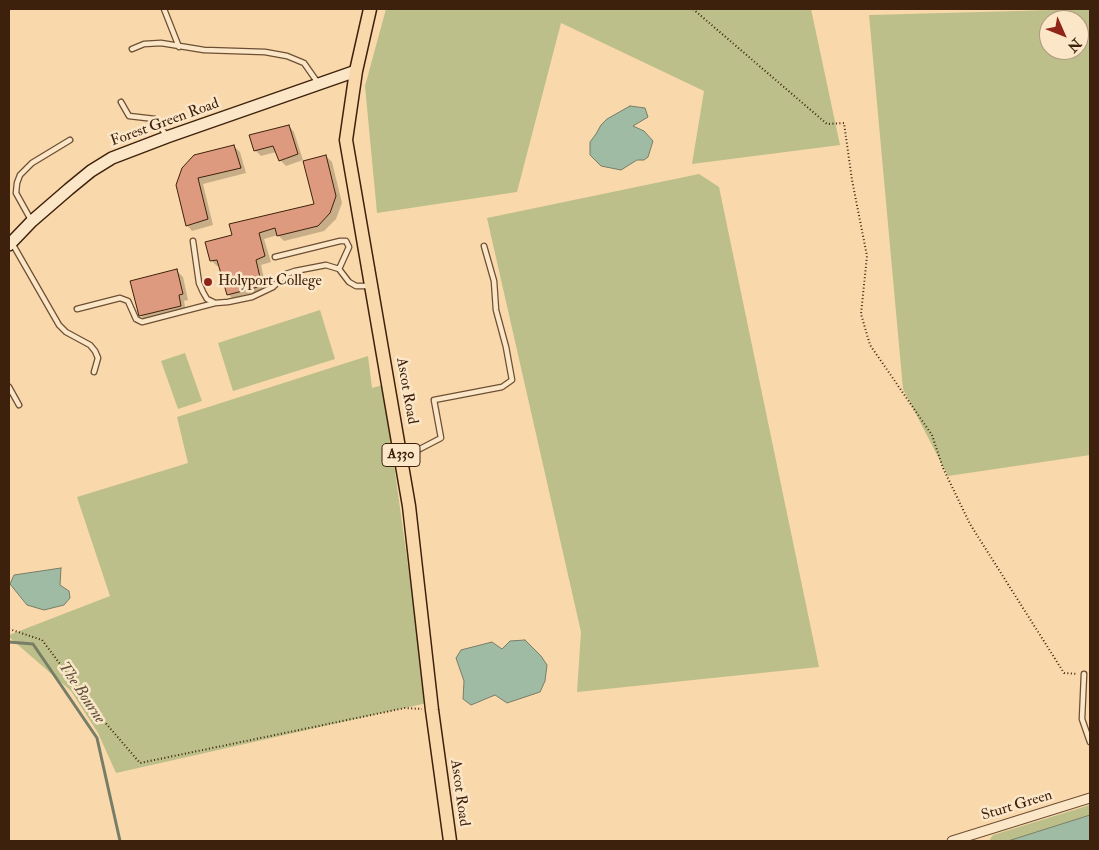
<!DOCTYPE html>
<html>
<head>
<meta charset="utf-8">
<style>
  body { margin:0 }
  #map { position:relative; width:1099px; height:850px; overflow:hidden; background:#f9d9ab; font-family:"IM FELL Double Pica",serif }
  canvas { display:block }
  .frame { position:absolute; inset:0; border:10px solid #3e210c; pointer-events:none }
  .north { position:absolute; left:1039px; top:10px; width:50px; height:50px; box-sizing:border-box; background:#fbe6c8; border:1px solid #af977d; border-radius:50%; rotate:134deg; font-size:14px; font-weight:700; line-height:20px; text-align:center; color:#3e210c }
  .north::after { content:''; display:block; margin:auto; width:18px; height:22px; background:#8f2418; clip-path:polygon(50% 0,100% 100%,50% 72%,0 100%) }
</style>
</head>
<body>
<div id="map">
<canvas width="1099" height="850"></canvas>
<div class="frame"></div>
<div class="north">N</div>
</div>
<script>
const ctx = document.querySelector('canvas').getContext('2d');
ctx.lineJoin = 'round';
function paint(path, color) {
  ctx.fillStyle = color;
  ctx.fill(path, 'evenodd');
}
function shape(rows) {
  const path = new Path2D();
  for (const r of rows) {
    path.moveTo(r[0], r[1]);
    for (let i = 2; i < r.length; i += 2) path.lineTo(r[i], r[i + 1]);
  }
  return path;
}
function trace(path, color, width, dash) {
  ctx.strokeStyle = color;
  ctx.lineWidth = width;
  ctx.lineCap = dash ? 'butt' : 'round';
  ctx.setLineDash(dash || []);
  ctx.stroke(path);
}
function label(font, color, halo, rows, align = 'center') {
  ctx.font = font + ' "IM FELL Double Pica",serif';
  ctx.lineWidth = 5;
  ctx.setLineDash([]);
  ctx.textBaseline = 'middle';
  ctx.strokeStyle = halo;
  ctx.fillStyle = color;
  for (const [text, x, y, turn = 0] of rows) {
    ctx.save();
    ctx.translate(x, y);
    ctx.rotate((+turn || 0) * Math.PI / 180);
    ctx.textAlign = isNaN(turn) ? turn : align;
    if (halo) ctx.strokeText(text, 0, 0);
    ctx.fillText(text, 0, 0);
    ctx.restore();
  }
}
const green = shape([
  [386,9,811,9,840,145,692,164,704,91,561,23,517,192,377,213,365,86],
  [1090,9,1090,455,948,476,903,389,869,15],
  [1049,20,1079,20,1079,50,1049,50],
  [699,174,719,187,819,667,577,692,581,632,487,218],
  [320,310,335,359,233,391,218,343],
  [185,353,202,401,178,409,161,361],
  [368,356,372,388,383,385,427,703,116,773,98,733,71,691,9,637,9,635,110,596,77,497,188,463,177,417],
  [1090,805,1090,815,1008,841,990,841,990,839,993,835]
]);
const water = shape([
  [630,106,645,108,648,117,633,126,644,131,653,141,648,157,644,160,637,160,621,170,601,166,590,155,590,142,596,134,601,125,607,119,630,106],
  [61,568,60,585,69,591,70,598,64,605,44,610,27,605,10,584,14,575,61,568],
  [525,640,541,656,547,665,545,681,540,692,507,703,495,695,471,705,463,699,464,681,456,658,461,650,492,642,502,649,510,641,525,640],
  [1090,815,1090,841,1008,841,1090,815]
]);
const shadow = shape([
  [289,126,294,132,303,160,286,166,280,160,276,152,261,156,255,150],
  [234,146,240,152,246,173,203,184,213,225,192,231,187,225,177,185],
  [326,156,332,162,342,203,336,219,324,231,284,241,278,235,264,239,271,262,261,265,267,292,234,300,228,294,220,266,217,266,211,260,233,235,315,204],
  [177,271,183,277,188,300,184,301,186,312,147,322,141,316,132,282]
]);
const stream = shape([
  [9,642,33,644,97,738,120,841]
]);
const building = shape([
  [289,125,298,154,279,161,273,146,254,151,249,135,289,125],
  [234,145,241,168,198,178,208,219,186,226,176,185,182,168,194,155,234,145],
  [326,155,336,196,330,213,318,226,277,236,275,228,259,233,265,256,256,260,262,286,227,295,217,260,210,261,205,242,232,235,229,224,314,204,303,161,326,155],
  [177,269,183,294,179,295,181,306,139,316,130,281,177,269]
]);
const path = shape([
  [693,9,827,124,844,123,852,180,867,256,861,314,870,345,932,435,943,468,970,524,1064,673,1077,674],
  [9,629,42,640,97,713,140,763,405,708,422,709]
]);
const service = shape([
  [164,9,179,47],
  [132,49,144,44,161,43,204,50,265,52,287,56,304,63,318,83],
  [121,102,129,116,155,119,166,135],
  [31,220,16,193,17,183,20,175,32,163,70,140],
  [193,241,199,283,203,292,207,299,215,303,228,302,252,297,273,287,286,274,295,271,326,265,339,269,349,282,356,286,370,286],
  [12,243,59,325,66,332,90,345,95,351,98,358,94,372],
  [275,257,340,241,346,241,349,247,339,269],
  [77,309,120,298,128,301,136,319,142,322,215,303],
  [9,387,19,405],
  [402,455,416,451,441,438,434,400,502,387,512,380,506,347,496,310,494,281,484,246],
  [1084,674,1082,719,1090,742]
]);
const minor = shape([
  [952,841,1090,798]
]);
const secondary = shape([
  [9,245,32,221,69,189,91,171,112,158,167,137,356,71]
]);
const primary = shape([
  [370,9,356,71,346,140,409,506,432,710,450,841]
]);
const markers = [
  [208,282,5,"#8f2418"]
];
const shields = [
  [401,455,38]
];
const shieldNames = [
  ["A330",401,455]
];
const streetNames = [
  ["Forest Green Road",165,123,-20],
  ["Ascot Road",406,391,80],
  ["Ascot Road",459,793,82],
  ["Sturt Green",1017,806,-17]
];
const poiNames = [
  ["Holyport College",218,282]
];
const waterNames = [
  ["The Bourne",81,693,56]
];
paint(green, '#bcbf89');
paint(water, '#9fbba4');
trace(water, '#787d67', 1);
paint(shadow, '#0003');
trace(stream, '#787d67', 3);
paint(building, '#de9a7f');
trace(building, '#3e210c', 1);
trace(service, '#6d4f34', 7);
trace(minor, '#6d4f34', 11);
trace(secondary, '#3e210c', 14);
trace(primary, '#3e210c', 15);
trace(path, '#3e210c', 2, [1, 2.5]);
trace(service, '#fbe6c8', 4.5);
trace(minor, '#fbe6c8', 9);
trace(secondary, '#fbe6c8', 11);
trace(primary, '#f9d9ab', 12);
for (const [x, y, r, color] of markers) {
  const dot = new Path2D();
  dot.arc(x, y, r, 0, 2 * Math.PI);
  ctx.fillStyle = color;
  ctx.fill(dot);
  trace(dot, '#fbe6c8', 2);
}
for (const [x, y, w] of shields) {
  const box = new Path2D();
  box.roundRect(x - w / 2, y - 11.5, w, 23, 4);
  ctx.fillStyle = '#fbe6c8';
  ctx.fill(box);
  trace(box, '#3e210c', 1);
}
label('bold 14px', '#3e210c', null, shieldNames);
label('15px', '#3e210c', '#fbe6c8', streetNames);
label('15px', '#3e210c', '#fbe6c8', poiNames, 'left');
label('italic 16px', '#5b4f3a', '#fbe6c8', waterNames);
</script>
</body>
</html>
